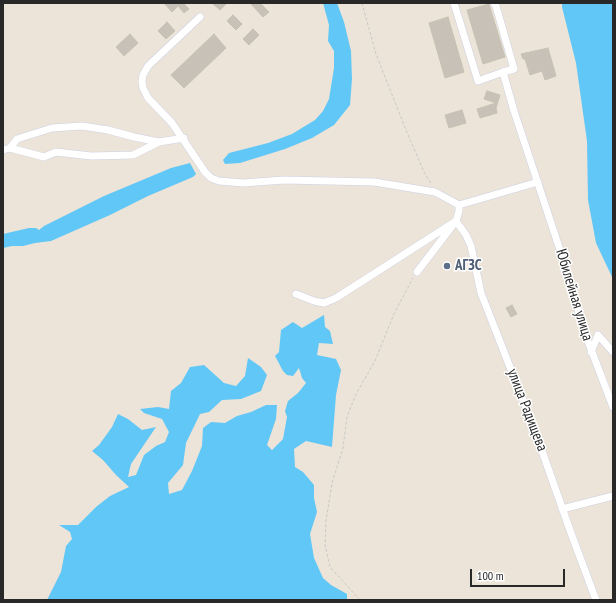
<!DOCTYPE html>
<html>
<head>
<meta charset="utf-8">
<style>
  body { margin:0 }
  #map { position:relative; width:616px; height:603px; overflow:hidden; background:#ece4d8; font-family:"PT Sans Narrow",sans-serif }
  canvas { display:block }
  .frame { position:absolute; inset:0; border:4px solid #282828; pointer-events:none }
  .scale { position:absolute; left:470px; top:569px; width:95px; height:18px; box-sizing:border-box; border:2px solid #282828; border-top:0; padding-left:5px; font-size:12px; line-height:14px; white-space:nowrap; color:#282828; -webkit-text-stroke:3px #fff; paint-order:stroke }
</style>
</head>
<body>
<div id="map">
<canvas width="616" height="603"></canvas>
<div class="frame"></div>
<div class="scale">100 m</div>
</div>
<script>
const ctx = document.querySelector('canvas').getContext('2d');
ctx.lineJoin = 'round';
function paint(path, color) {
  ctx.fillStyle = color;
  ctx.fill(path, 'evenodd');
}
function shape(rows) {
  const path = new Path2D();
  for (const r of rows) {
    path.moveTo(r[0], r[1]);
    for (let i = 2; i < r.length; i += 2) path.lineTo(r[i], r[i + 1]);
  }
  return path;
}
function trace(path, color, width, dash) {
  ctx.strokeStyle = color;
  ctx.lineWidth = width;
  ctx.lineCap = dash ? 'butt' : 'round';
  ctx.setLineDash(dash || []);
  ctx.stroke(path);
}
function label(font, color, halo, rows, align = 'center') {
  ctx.font = font + ' "PT Sans Narrow",sans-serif';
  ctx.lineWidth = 3;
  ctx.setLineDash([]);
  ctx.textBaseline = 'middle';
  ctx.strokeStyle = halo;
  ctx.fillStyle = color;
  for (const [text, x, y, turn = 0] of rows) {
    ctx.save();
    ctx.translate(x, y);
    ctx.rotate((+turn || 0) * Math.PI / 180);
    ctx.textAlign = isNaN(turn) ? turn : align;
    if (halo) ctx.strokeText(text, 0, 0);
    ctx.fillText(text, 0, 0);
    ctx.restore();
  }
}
const water = shape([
  [323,3,337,3,344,22,351,51,352,79,350,105,334,125,312,138,285,149,240,163,225,164,223,160,229,153,268,143,292,134,315,120,323,111,329,99,334,68,334,51,328,41,329,25],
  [562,3,613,3,613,279,596,243,588,200,587,141,576,63,562,7],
  [190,163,196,174,193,177,148,196,110,215,51,241,35,243,23,246,12,246,3,248,3,234,29,228,36,228,39,230,44,226,104,196,171,168],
  [324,315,325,327,330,331,333,344,319,343,317,355,336,359,341,370,336,395,332,447,306,441,294,449,295,467,303,472,314,485,314,498,317,512,310,534,314,558,323,578,331,585,347,594,347,600,47,600,61,572,66,546,72,539,70,532,59,525,78,525,96,507,110,496,129,487,116,475,103,460,92,451,99,445,112,427,118,414,128,419,142,430,156,427,131,464,128,477,136,475,144,455,156,446,165,442,169,432,162,419,144,413,140,409,158,407,169,409,171,391,181,383,190,367,204,365,224,383,236,386,245,376,248,358,261,367,267,375,261,391,241,399,222,400,209,412,200,414,186,443,183,465,168,483,169,494,182,490,192,471,202,446,203,428,211,422,225,423,237,416,251,412,266,405,277,405,276,419,267,445,272,450,283,439,287,417,285,411,288,401,298,393,306,383,302,378,299,368,293,376,287,375,283,371,275,356,279,352,281,330,293,322,302,328]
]);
const building = shape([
  [164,3,183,3,189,9,184,13,178,6,172,12,164,3],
  [212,3,227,3,220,10,212,3],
  [250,3,260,3,269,12,263,17,250,3],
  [489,4,505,57,483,64,467,10,489,4],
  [233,15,242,24,236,30,227,21,233,15],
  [448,17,464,72,445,78,429,23,448,17],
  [167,22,175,31,166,39,158,31,167,22],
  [253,29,259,35,249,45,243,39,253,29],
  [130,34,138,43,124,56,116,47,130,34],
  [214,34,226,48,184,88,171,75,214,34],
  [548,48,556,76,545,80,542,71,530,75,525,59,523,59,521,54,548,48],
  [487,91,500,95,496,108,497,113,480,118,477,109,496,103,484,99,487,91],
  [462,110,466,123,449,128,445,115,462,110],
  [512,305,517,314,511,317,506,308,512,305]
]);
const path = shape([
  [362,3,376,54,406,130,424,172,431,184],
  [360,600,330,567,325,545,326,521,332,483,343,448,347,417,356,394,375,361,394,314,413,278]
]);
const minor = shape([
  [454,3,478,81,503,72,514,111,560,250,586,336,613,407],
  [494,3,496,6,514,69,503,72],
  [200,17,148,66,143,75,142,81,143,88,148,98,172,123,205,172,211,178,219,181,243,183,284,180,374,182,435,192,459,205],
  [10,148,17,139,52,128,82,126,108,130,134,137,159,142,184,138],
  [3,150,10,148,44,157,56,152,91,156,133,155,159,142],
  [456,221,466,235,471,246,481,293,535,431,571,533,596,600],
  [417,272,456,221,459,211,459,205,538,182],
  [296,294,314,301,324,303,336,298,456,221],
  [591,352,598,335,613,352],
  [562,509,613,496]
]);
const markers = [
  [447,266,4,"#5c6f8a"]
];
const serviceNames = [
  ["АГЗС",455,266]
];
const streetNames = [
  ["Юбилейная улица",574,295,73],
  ["улица Радищева",527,410,69]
];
paint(water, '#61c7f7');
paint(building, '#c7c1b8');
trace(building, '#c7c1b2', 1);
trace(minor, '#cdd0e3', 8);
trace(path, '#c7c7c7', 1, [3, 2]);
trace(minor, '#fff', 7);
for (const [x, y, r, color] of markers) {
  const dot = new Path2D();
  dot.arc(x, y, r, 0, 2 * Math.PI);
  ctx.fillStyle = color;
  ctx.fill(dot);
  trace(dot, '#fff', 1.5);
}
label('bold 15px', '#4e5e75', '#fff', serviceNames, 'left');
label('15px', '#282828', '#fff', streetNames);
</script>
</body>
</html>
